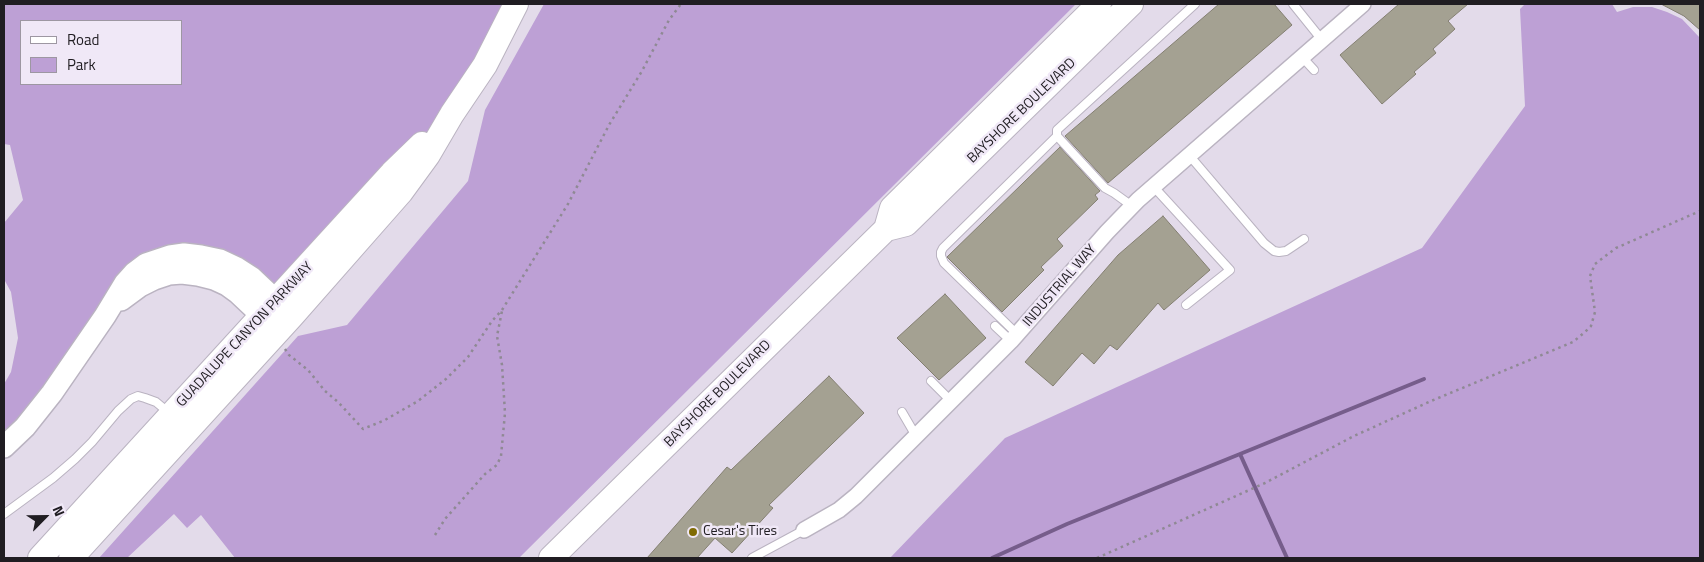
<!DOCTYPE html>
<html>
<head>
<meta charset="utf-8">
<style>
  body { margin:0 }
  #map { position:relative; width:1704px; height:562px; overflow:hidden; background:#e3dbea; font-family:"Titillium Web",sans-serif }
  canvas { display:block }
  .frame { position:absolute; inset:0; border:5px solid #201d22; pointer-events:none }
  .legend { position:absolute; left:20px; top:20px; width:162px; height:65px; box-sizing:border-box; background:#f0e8f7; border:1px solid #9d97a2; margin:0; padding:6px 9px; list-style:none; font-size:15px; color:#201d22 }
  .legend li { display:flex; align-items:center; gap:10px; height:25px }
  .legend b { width:25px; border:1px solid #9d97a2 }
  .north { position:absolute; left:20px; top:492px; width:50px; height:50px; -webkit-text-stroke:4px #f0e8f7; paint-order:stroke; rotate:67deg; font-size:14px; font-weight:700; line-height:20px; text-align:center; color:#201d22 }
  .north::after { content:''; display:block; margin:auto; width:18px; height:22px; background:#201d22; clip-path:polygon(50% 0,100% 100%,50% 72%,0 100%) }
</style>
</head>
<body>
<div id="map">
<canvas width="1704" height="562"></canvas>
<div class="frame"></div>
<ul class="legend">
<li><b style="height:6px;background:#fff"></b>Road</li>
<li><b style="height:14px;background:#bda0d5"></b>Park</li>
</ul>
<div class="north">N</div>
</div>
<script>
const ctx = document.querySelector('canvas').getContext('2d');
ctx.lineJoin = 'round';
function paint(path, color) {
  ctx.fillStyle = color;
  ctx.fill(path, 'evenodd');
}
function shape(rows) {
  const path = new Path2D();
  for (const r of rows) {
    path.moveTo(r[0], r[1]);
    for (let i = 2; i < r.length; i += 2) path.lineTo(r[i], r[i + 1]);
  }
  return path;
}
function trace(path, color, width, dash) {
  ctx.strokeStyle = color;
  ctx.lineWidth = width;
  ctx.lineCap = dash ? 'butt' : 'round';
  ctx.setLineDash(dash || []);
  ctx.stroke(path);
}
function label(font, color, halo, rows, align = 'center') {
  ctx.font = font + ' "Titillium Web",sans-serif';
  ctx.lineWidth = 5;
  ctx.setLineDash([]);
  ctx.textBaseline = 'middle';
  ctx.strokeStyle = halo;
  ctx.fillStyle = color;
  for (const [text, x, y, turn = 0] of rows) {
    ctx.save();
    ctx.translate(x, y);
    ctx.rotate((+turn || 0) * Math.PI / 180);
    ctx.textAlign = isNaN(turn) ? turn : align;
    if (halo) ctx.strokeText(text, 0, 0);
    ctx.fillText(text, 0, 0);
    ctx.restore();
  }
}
const green = shape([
  [4,4,516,4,469,90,276,301,157,259,4,447,4,384,11,372,18,338,11,292,5,281,4,223,23,200,10,145,4,144],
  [21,21,181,21,181,84,21,84],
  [544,4,1076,4,519,558,235,558,201,515,187,528,174,514,127,558,99,558,298,336,347,325,468,181,485,110],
  [1525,4,1612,4,1617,12,1633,7,1652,7,1667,12,1682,19,1700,38,1700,558,890,558,1005,438,1422,248,1525,106,1520,9]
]);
const stream = shape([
  [992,558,1067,524,1240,454],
  [1287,558,1240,454,1424,379]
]);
const building = shape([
  [1219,4,1274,4,1292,25,1108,183,1065,136,1219,4],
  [1399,4,1468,4,1448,21,1455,29,1433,49,1436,53,1414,72,1416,74,1382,104,1340,55,1399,4],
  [1661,4,1700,4,1700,30,1684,16,1661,4],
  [1060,147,1100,191,1095,195,1098,199,1057,239,1063,246,1041,267,1044,270,1002,312,947,257,1060,147],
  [1163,216,1210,270,1164,310,1158,303,1117,350,1110,345,1094,364,1082,353,1053,386,1025,362,1118,255,1163,216],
  [945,294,986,338,939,380,897,338,945,294],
  [829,376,864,413,769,505,773,508,732,553,715,538,697,558,647,558,727,467,731,470,829,376]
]);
const path = shape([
  [285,349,289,355,308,370,325,391,338,402,363,429,385,420,418,401,446,379,468,357,492,321,502,310,568,204,609,125,642,71,669,20,681,4],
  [435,535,445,519,485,474,497,465,501,456,505,413,502,365,497,336,502,311],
  [1097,558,1265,483,1354,436,1431,401,1573,342,1585,332,1591,326,1595,312,1590,276,1595,264,1616,248,1700,211]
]);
const lane = shape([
  [1293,4,1322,40],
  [1302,57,1314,70],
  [1189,155,1264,243,1274,251,1279,252,1286,251,1304,239],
  [1153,186,1230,270,1186,305],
  [1132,206,1114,193,1105,188,1057,136,1057,130,1195,4],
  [995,326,1011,341],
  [1017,334,944,263,941,256,941,252,943,248,1057,136],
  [931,381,951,401],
  [902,412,916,436],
  [4,514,53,478,75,459,92,442,118,411,131,399,138,396,145,398,156,402,168,412],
  [752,558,804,530]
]);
const street = shape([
  [804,530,839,510,856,496,1011,341,1107,232,1138,200,1363,4]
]);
const secondary = shape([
  [121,300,140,286,154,279,169,274,182,273,198,275,214,279,227,285,238,293,273,326],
  [4,447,25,427,52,393,105,316,125,283,134,273,146,264,170,256,184,254,201,256,220,260,237,268,251,277,288,312]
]);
const primary = shape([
  [886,229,906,224,1131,4],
  [40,558,392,173,422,144],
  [71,558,292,316,401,192,428,155,452,114,485,65,516,4],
  [551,558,886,229,892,208,1099,4]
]);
const markers = [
  [693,532,5,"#806b04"]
];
const streetNames = [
  ["BAYSHORE BOULEVARD",1022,111,-44],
  ["INDUSTRIAL WAY",1060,286,-49],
  ["GUADALUPE CANYON PARKWAY",245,335,-47],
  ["BAYSHORE BOULEVARD",718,394,-45]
];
const poiNames = [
  ["Cesar's Tires",703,532]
];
paint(green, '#bda0d5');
trace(stream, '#765d8b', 4);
paint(building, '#a4a192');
trace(building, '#837f71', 1);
trace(lane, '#bab3c1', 10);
trace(street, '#bab3c1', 18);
trace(secondary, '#bab3c1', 24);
trace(primary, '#bab3c1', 26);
trace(path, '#8f8994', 2.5, [2.5, 4]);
trace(lane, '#fff', 8);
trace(street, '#fff', 15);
trace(secondary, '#fff', 21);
trace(primary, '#fff', 24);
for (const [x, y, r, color] of markers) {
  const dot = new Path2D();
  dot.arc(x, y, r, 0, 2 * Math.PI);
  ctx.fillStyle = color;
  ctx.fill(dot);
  trace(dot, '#f0e8f7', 2);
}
label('14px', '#201d22', '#f0e8f7', streetNames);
label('14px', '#201d22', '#f0e8f7', poiNames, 'left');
</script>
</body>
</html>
